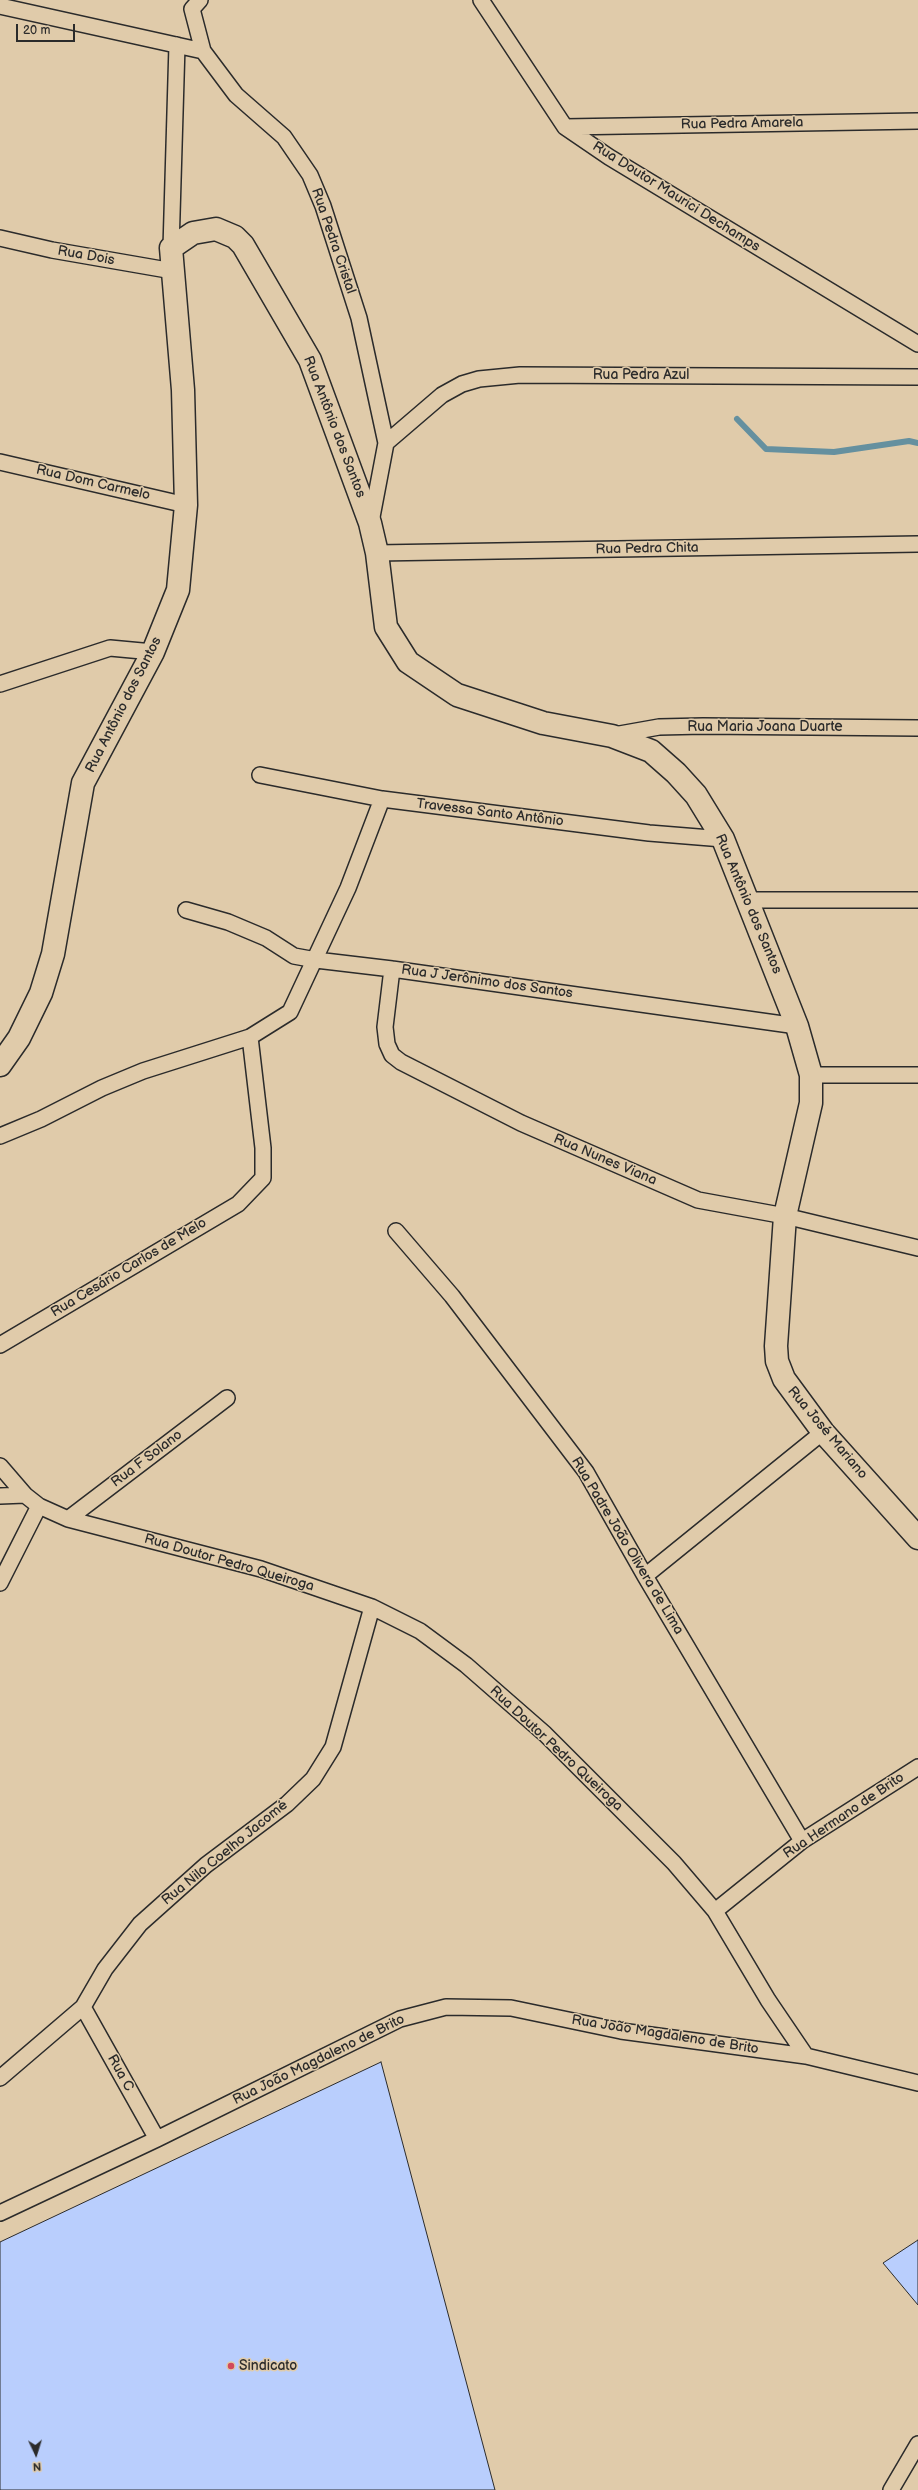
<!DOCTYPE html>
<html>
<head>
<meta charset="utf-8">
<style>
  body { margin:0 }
  #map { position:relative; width:918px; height:2490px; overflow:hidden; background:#e0cbaa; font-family:"Balsamiq Sans",sans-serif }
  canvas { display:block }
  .north { position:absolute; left:16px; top:2434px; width:40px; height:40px; -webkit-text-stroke:3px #e0cbaa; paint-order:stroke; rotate:176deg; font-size:11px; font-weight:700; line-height:16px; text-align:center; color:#2b2b2b }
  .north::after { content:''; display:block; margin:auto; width:14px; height:18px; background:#2b2b2b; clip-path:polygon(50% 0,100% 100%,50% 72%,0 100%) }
  .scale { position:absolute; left:16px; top:24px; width:59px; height:18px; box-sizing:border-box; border:2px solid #2b2b2b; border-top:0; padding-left:5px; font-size:12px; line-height:14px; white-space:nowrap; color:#2b2b2b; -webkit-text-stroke:3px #e0cbaa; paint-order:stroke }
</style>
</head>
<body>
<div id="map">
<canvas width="918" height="2490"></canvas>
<div class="north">N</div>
<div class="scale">20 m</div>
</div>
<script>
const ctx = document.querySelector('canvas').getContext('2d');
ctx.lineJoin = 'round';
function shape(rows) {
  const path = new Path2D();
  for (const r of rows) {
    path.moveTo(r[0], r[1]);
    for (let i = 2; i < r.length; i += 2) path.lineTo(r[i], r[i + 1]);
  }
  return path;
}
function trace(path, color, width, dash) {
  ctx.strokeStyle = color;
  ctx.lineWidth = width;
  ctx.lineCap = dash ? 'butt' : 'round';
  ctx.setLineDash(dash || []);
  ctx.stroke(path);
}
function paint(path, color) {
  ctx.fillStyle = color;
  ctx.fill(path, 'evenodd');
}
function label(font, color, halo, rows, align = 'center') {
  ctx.font = font + ' "Balsamiq Sans",sans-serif';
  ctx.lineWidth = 3;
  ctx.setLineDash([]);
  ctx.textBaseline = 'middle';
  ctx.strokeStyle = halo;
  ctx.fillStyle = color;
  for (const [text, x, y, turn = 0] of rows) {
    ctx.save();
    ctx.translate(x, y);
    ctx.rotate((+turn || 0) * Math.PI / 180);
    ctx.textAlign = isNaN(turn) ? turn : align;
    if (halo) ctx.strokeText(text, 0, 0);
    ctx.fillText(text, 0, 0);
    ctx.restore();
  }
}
const stream = shape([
  [737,419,766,449,834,452,909,441,918,443]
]);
const building = shape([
  [381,2062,495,2490,0,2490,0,2242,381,2062],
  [918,2240,918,2305,883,2263,918,2240]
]);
const street = shape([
  [200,0,192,9,203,51,236,95,284,137,310,175,323,206,359,318,386,443,371,522],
  [481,0,565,127,609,157,918,344],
  [0,6,203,51],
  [565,127,918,121],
  [0,238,52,250,173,271],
  [171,248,177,45],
  [386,443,442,395,462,384,479,379,520,375,918,377],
  [0,462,186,505],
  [377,553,918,544],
  [0,684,110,648,153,652],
  [614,735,659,727,703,726,918,728],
  [260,775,382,799,649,833,723,839],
  [748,900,918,900],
  [186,910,228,922,266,938,294,956,316,960,392,969,797,1026],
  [392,969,385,1027,387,1044,392,1055,401,1062,521,1123,698,1200,785,1216,918,1248],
  [811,1075,918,1075],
  [0,1136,41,1119,102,1088,143,1071,250,1037,290,1012,348,888,382,799],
  [396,1231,452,1296,586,1472,645,1576,802,1841],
  [0,1345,238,1204,263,1178,263,1148,250,1037],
  [0,1466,25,1495,39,1506,68,1519,261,1569,372,1607,420,1631,466,1665,545,1734,674,1863,715,1911,768,2000,806,2056],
  [0,1496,25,1495],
  [68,1519,227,1398],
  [645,1576,823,1432],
  [0,1583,39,1506],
  [715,1911,802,1841,918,1767],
  [83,2007,157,2139],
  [0,2078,83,2007,105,1969,140,1924,206,1865,287,1804,313,1779,333,1747,372,1607],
  [0,2213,157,2139,400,2019,446,2007,511,2008,621,2031,806,2056,918,2083],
  [891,2490,918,2444]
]);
const secondary = shape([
  [0,1065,19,1038,41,993,53,954,83,783,153,652,178,590,186,505,183,390,171,248,193,233,216,229,235,237,243,245,310,360,370,523,377,553,386,627,408,662,457,695,543,723,612,736,651,751,676,773,696,795,723,839,797,1026,811,1075,811,1103,785,1216,776,1346,777,1361,784,1379,823,1432,918,1538]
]);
const markers = [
  [231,2366,4,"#d1495b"]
];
const streetNames = [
  ["Rua Pedra Amarela",742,124,-1],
  ["Rua Doutor Maurici Dechamps",676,197,32],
  ["Rua Pedra Cristal",333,241,71],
  ["Rua Dois",86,256,10],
  ["Rua Pedra Azul",641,375],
  ["Rua Antônio dos Santos",334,427,69],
  ["Rua Dom Carmelo",93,483,13],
  ["Rua Pedra Chita",647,549,-1],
  ["Rua Antônio dos Santos",124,705,-63],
  ["Rua Maria Joana Duarte",765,727],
  ["Travessa Santo Antônio",490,813,7],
  ["Rua Antônio dos Santos",748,904,67],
  ["Rua J Jerônimo dos Santos",487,982,8],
  ["Rua Nunes Viana",605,1160,23],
  ["Rua Cesário Carlos de Melo",129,1268,-31],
  ["Rua José Mariano",827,1433,50],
  ["Rua F Solano",147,1459,-37],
  ["Rua Padre João Olivera de Lima",627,1546,59],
  ["Rua Doutor Pedro Queiroga",229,1563,16],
  ["Rua Doutor Pedro Queiroga",556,1749,43],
  ["Rua Hermano de Brito",844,1816,-34],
  ["Rua Nilo Coelho Jacomé",225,1853,-39],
  ["Rua João Magdaleno de Brito",665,2035,9],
  ["Rua João Magdaleno de Brito",319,2060,-26],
  ["Rua C",120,2073,61]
];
const poiNames = [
  ["Sindicato",239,2366]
];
trace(stream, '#65909f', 6);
paint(building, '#b9cefd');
trace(building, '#2b2b2b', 1);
trace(street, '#2b2b2b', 18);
trace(secondary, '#2b2b2b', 25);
trace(street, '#e0cbaa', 15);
trace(secondary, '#e0cbaa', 22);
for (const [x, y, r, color] of markers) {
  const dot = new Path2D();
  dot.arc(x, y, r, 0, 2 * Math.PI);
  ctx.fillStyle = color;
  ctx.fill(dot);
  trace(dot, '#e0cbaa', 1.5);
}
label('14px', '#2b2b2b', '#e0cbaa', streetNames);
label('14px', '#2b2b2b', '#e0cbaa', poiNames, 'left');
</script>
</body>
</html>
